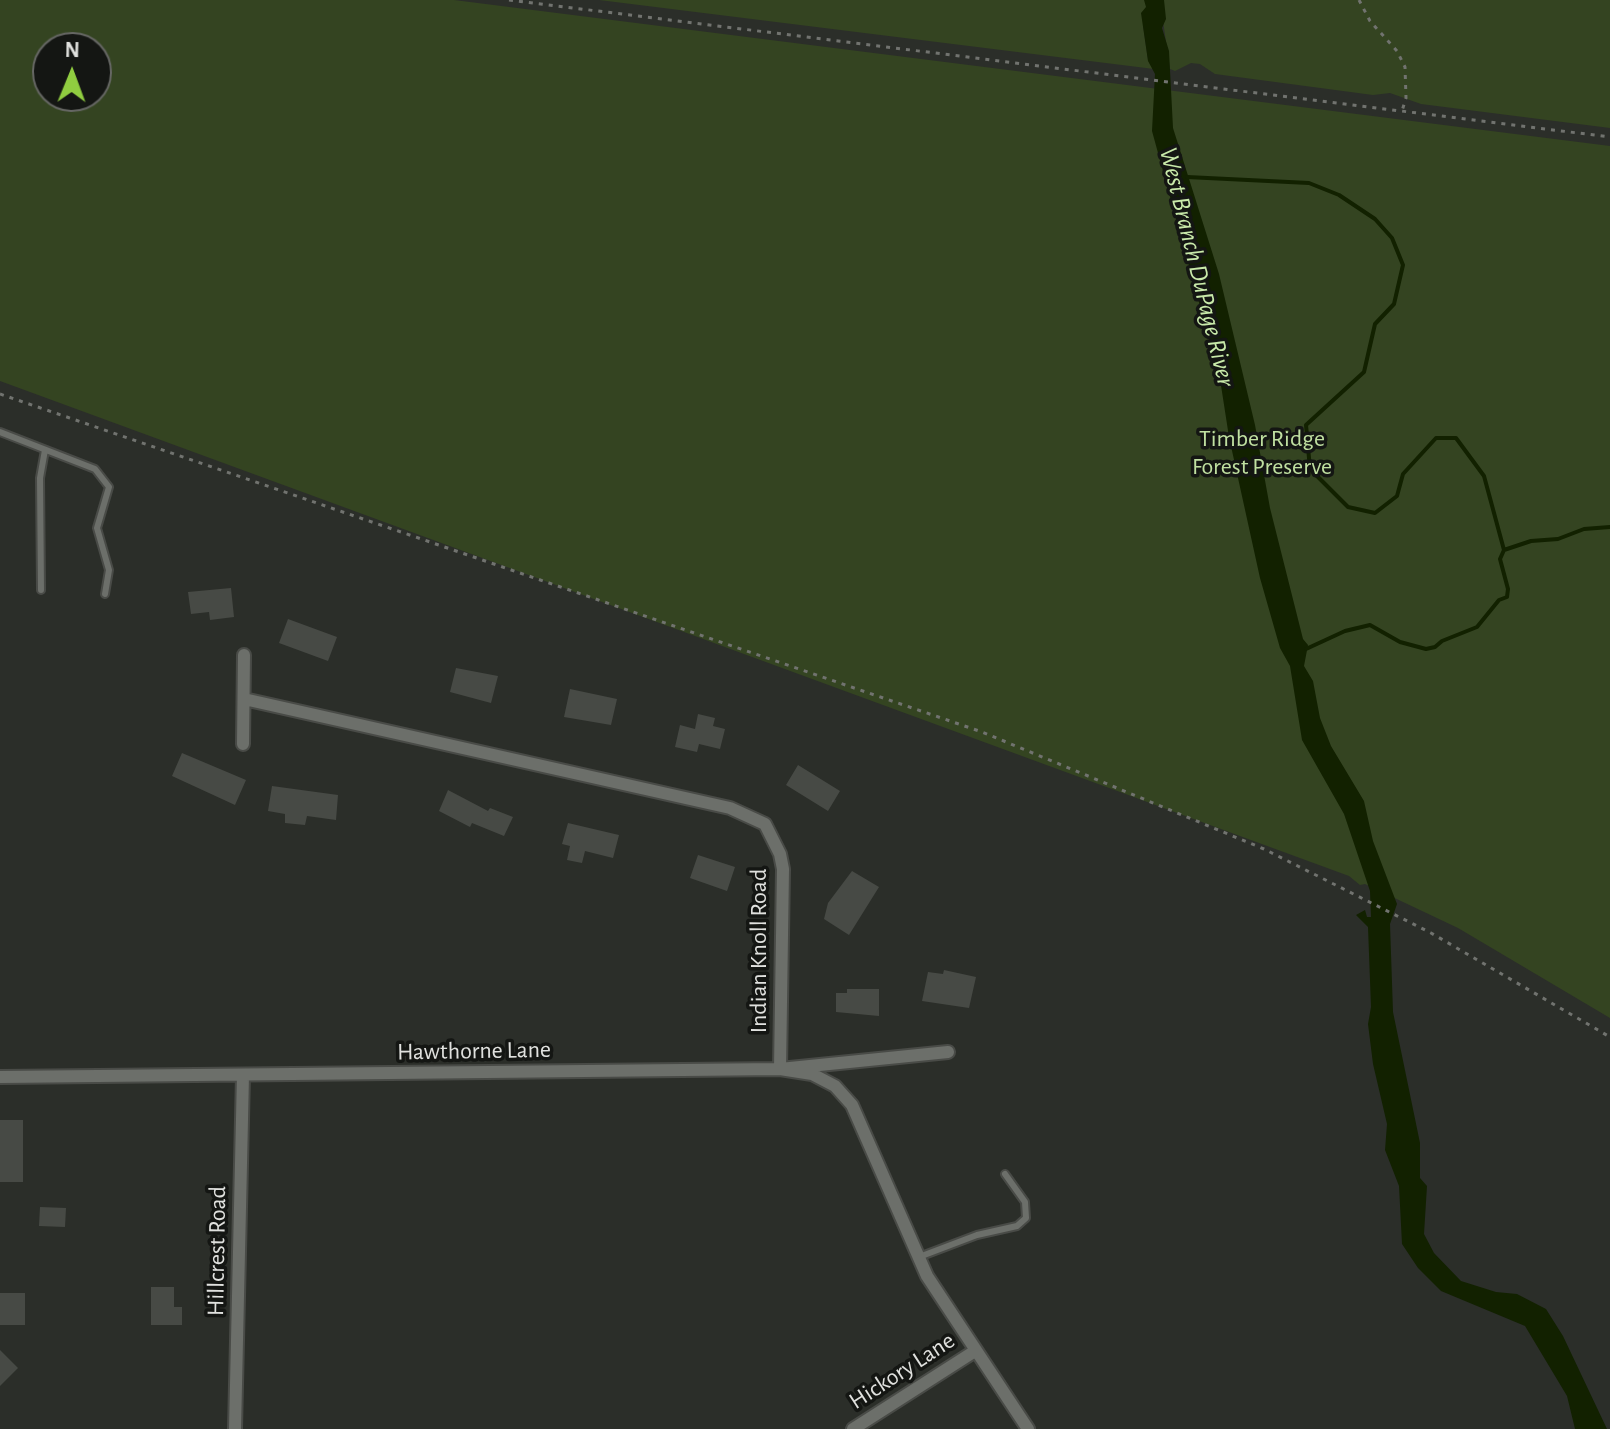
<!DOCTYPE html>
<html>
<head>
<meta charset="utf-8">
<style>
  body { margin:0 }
  #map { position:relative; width:1610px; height:1429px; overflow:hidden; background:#2b2e29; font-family:"Alegreya Sans",sans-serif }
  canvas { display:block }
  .north { position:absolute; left:32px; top:32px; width:80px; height:80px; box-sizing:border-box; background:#141613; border:2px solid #666764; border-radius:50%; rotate:1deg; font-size:22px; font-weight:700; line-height:32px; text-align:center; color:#e0e1de }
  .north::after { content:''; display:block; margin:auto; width:28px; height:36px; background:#90cd40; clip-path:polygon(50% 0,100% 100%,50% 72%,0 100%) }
</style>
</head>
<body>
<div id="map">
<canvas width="1610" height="1429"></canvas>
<div class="north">N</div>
</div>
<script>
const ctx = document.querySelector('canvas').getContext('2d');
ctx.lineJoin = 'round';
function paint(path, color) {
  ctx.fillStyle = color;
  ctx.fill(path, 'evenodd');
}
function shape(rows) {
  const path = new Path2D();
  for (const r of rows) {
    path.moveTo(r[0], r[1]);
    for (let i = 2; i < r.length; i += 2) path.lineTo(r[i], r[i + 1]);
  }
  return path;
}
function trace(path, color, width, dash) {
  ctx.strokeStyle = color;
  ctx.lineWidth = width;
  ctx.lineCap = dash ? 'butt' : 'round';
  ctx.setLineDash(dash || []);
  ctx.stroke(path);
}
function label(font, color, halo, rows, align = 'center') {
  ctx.font = font + ' "Alegreya Sans",sans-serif';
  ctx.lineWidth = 7;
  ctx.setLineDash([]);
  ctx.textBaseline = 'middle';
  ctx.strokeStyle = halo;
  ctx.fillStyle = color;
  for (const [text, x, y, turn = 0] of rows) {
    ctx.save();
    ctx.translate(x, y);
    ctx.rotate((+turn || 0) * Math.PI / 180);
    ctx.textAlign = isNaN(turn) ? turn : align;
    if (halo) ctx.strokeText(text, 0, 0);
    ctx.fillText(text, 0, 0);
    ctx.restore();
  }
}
const green = shape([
  [0,0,454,0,1610,146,1610,1018,1458,928,1365,884,1360,885,1349,876,0,381],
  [48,48,96,48,96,96,48,96],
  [599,0,1610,0,1610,128,1421,104,1390,93,1373,95,1215,74,1200,64,1191,63,1175,71,1170,69,1163,21,1143,25,1148,60,1154,69]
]);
const water = shape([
  [1144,0,1164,0,1166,19,1162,28,1169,51,1173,128,1219,274,1255,425,1270,508,1303,639,1308,645,1304,666,1313,681,1320,718,1331,746,1364,801,1373,841,1397,904,1390,924,1393,1012,1420,1143,1420,1178,1427,1186,1424,1234,1434,1253,1461,1281,1496,1292,1517,1294,1546,1309,1563,1336,1607,1429,1575,1429,1567,1396,1525,1326,1441,1291,1418,1268,1402,1244,1399,1186,1385,1150,1387,1124,1373,1064,1368,1024,1371,1007,1368,927,1356,915,1365,910,1367,917,1371,917,1370,891,1344,814,1302,740,1290,666,1280,648,1260,578,1229,437,1220,379,1152,131,1155,74,1148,61,1141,13,1146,7]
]);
const stream = shape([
  [1187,177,1309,183,1339,195,1375,219,1392,238,1403,265,1394,304,1375,324,1364,372,1306,425,1310,469,1348,507,1375,513,1397,496,1403,474,1436,438,1456,438,1484,476,1504,550],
  [1306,649,1345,631,1370,625,1400,642,1426,649,1435,647,1442,641,1477,627,1499,600,1507,597,1508,589,1500,559,1504,550,1531,541,1558,539,1584,529,1610,527]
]);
const building = shape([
  [231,588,234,617,210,620,209,612,191,614,188,592],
  [288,619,337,637,328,661,279,643],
  [456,668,498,676,491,703,450,692],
  [570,689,617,699,611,725,564,717],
  [698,714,715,718,713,726,725,729,720,749,699,744,697,752,675,747,680,725,695,729],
  [182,753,246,780,235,805,172,776],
  [798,765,840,791,828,811,786,785],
  [272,786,338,795,336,820,307,816,305,825,285,823,285,814,268,811],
  [448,790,488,811,490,808,513,817,504,836,472,823,470,827,439,811],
  [568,823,619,835,613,858,585,851,582,863,567,860,570,846,562,844],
  [698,855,735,867,727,891,690,878],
  [852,871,879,887,849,935,824,919,828,903],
  [944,970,976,977,969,1008,922,1001,928,972,943,974],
  [847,989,879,989,879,1016,836,1012,836,993,847,993],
  [0,1120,23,1120,23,1182,0,1182],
  [40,1207,66,1208,65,1227,39,1226],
  [151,1287,174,1287,174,1307,182,1307,182,1325,151,1325],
  [0,1293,25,1293,25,1325,0,1325],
  [0,1350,18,1368,0,1386]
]);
const path = shape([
  [509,0,1610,137],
  [1359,0,1370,21,1397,51,1405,67,1406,98,1402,111],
  [0,394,982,732,1264,849,1431,933,1610,1037]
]);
const lane = shape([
  [0,432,95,469,109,487,97,528,109,570,105,594],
  [41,590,40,478,45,450],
  [919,1257,977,1235,1017,1226,1026,1218,1025,1202,1005,1174]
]);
const street = shape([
  [244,699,730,808,765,824,780,854,783,869,780,1069,812,1074,835,1086,852,1105,927,1276,1028,1429],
  [243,744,244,655],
  [0,1077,780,1069,948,1052],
  [235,1429,243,1075],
  [853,1429,975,1351]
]);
const parkNames = [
  ["Timber Ridge",1262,439],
  ["Forest Preserve",1262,467]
];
const streetNames = [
  ["Indian Knoll Road",759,951,-90],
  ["Hawthorne Lane",474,1051,-1],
  ["Hillcrest Road",217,1251,-89],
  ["Hickory Lane",902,1371,-33]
];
const waterNames = [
  ["West Branch DuPage River",1197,267,76]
];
paint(green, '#344421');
paint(water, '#122100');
trace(stream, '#122100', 4);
paint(building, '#474a45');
trace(lane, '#494b47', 10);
trace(street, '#494b47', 16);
trace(path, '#71736f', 3, [4, 6]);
trace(lane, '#6c6f6a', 6);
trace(street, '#6c6f6a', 12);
label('24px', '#c0e0a1', '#141613', parkNames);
label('24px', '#e0e1de', '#141613', streetNames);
label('italic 26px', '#c9eaaa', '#141613', waterNames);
</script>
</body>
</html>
